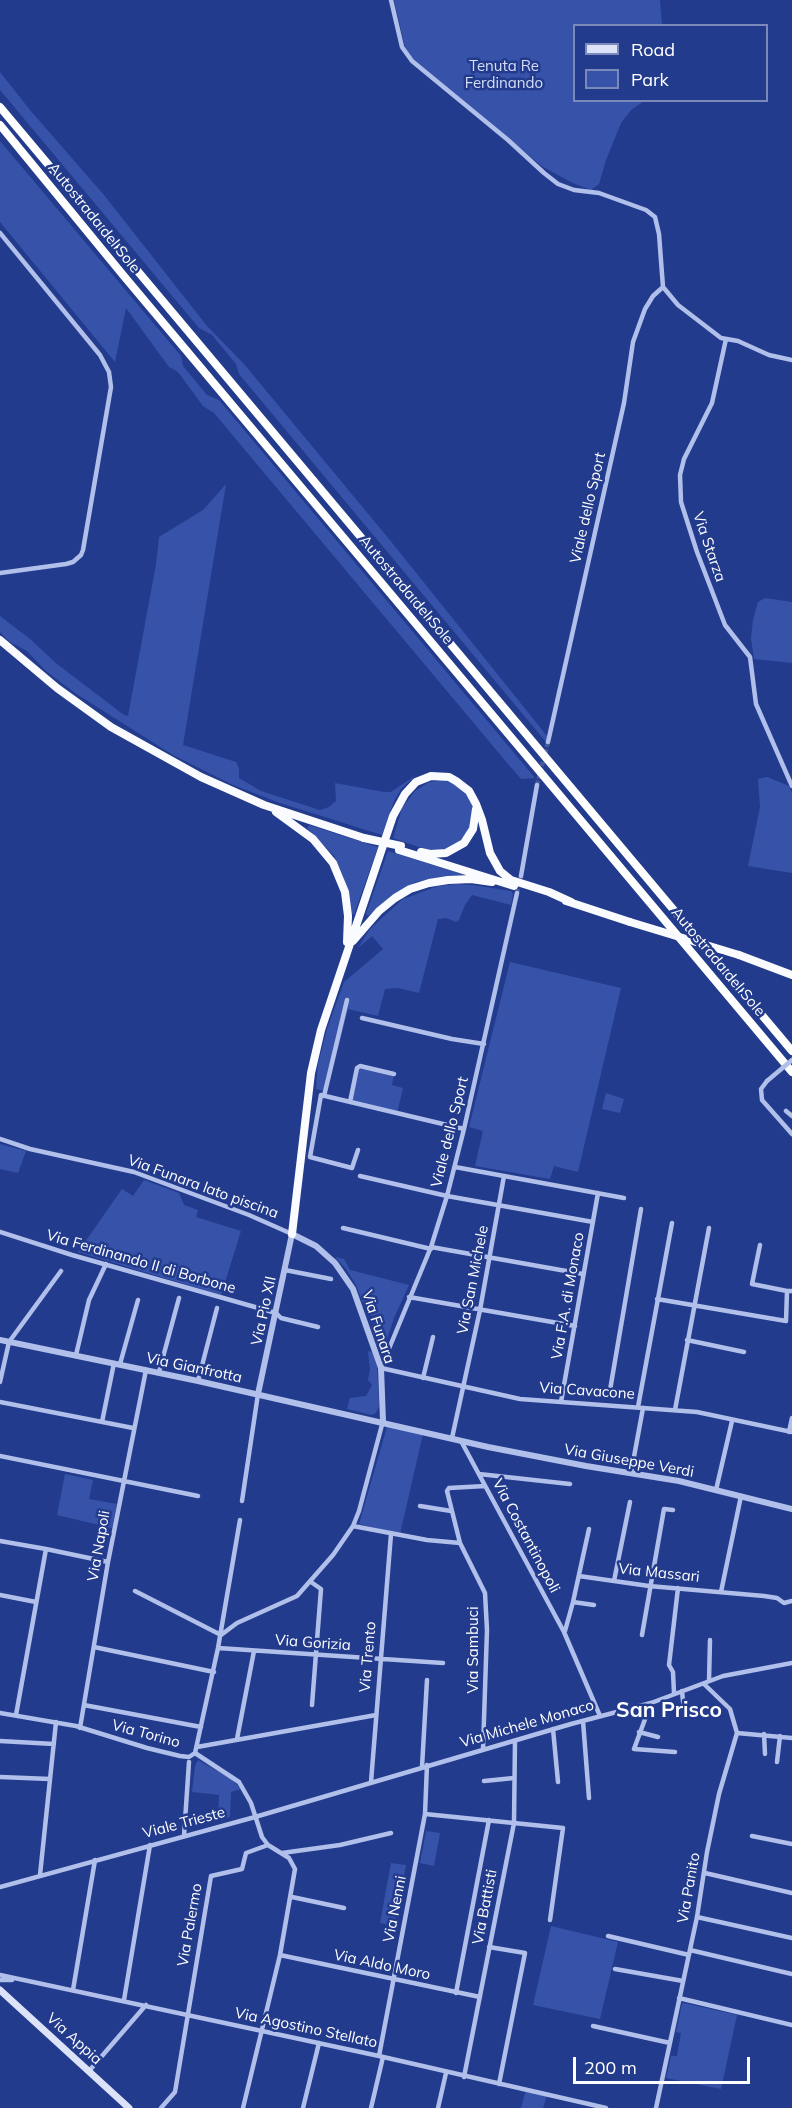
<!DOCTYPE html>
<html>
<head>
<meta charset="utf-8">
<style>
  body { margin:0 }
  #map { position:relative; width:792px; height:2108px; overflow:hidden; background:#233b8c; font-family:Mulish,sans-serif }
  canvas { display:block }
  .legend { position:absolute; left:573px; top:24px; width:195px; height:78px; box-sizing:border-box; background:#233b8c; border:2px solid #7b89ba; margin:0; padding:8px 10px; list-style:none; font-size:18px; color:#fff }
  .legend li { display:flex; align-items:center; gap:12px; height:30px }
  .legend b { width:30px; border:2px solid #7b89ba }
  .scale { position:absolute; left:573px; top:2057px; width:177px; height:27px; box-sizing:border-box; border:3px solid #fff; border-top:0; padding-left:8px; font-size:18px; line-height:21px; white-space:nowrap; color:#fff; -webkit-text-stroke:4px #233b8c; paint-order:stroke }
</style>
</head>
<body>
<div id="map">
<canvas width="792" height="2108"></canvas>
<ul class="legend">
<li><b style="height:8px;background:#dce3f9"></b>Road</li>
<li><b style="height:16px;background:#3753a9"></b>Park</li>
</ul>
<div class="scale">200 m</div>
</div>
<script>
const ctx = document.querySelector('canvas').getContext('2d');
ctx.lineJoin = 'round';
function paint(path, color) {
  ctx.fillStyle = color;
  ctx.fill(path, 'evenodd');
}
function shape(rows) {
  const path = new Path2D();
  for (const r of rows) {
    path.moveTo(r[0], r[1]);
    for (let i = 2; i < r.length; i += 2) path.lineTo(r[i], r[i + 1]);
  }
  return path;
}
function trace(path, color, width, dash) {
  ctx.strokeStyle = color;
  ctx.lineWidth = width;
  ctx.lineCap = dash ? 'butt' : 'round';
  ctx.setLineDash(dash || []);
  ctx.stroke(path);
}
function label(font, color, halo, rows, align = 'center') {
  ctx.font = font + ' Mulish,sans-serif';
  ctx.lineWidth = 5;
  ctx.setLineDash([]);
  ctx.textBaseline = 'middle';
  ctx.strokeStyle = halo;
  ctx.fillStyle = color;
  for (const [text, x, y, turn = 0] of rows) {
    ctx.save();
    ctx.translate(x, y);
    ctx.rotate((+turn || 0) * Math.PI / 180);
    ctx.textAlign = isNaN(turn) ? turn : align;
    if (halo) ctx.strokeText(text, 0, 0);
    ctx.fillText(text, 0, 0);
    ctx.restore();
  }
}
const green = shape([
  [394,0,660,0,662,25,574,26,574,100,644,101,631,110,621,123,606,160,599,184,591,190,573,183,543,167,412,59,405,47],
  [0,72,30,110,104,195,207,326,244,364,389,539,547,736,546,742,239,374,236,364,212,335,199,328,0,90],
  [0,141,181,356,183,366,207,395,219,400,535,778,521,779,508,764,214,413,203,406,178,372,169,367,126,308,115,362,0,222],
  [226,484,183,745,236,762,239,768,239,778,261,791,320,810,329,807,336,801,335,783,384,792,391,792,416,775,401,789,394,801,382,835,280,803,233,785,173,755,75,693,46,671,27,651,10,642,0,632,0,616,30,639,57,664,124,715,128,716,156,564,159,537,203,510],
  [765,598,792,602,792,663,754,659,751,638,753,620,758,602],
  [767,777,789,786,792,793,792,873,748,866,760,807,758,779],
  [440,780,451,782,465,791,471,801,473,812,472,823,464,837,453,847,440,850,427,850,393,838,402,808,415,791,429,782],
  [309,825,378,847,354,915,351,913,343,875,334,856,307,828],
  [388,851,465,875,439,877,416,882,395,893,368,916,366,914],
  [456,884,472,885,511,891,513,894,511,905,472,895,465,905,459,920,456,922,446,918,438,919,419,993,398,988,385,989,378,1016,348,1009,327,1092,316,1089,318,1064,327,1029,344,982,383,949,372,936,358,948,370,929,403,899,438,886],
  [510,962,621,988,578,1172,554,1166,550,1179,475,1166,483,1131,469,1127],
  [357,1068,394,1074,392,1085,403,1088,397,1113,350,1102],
  [606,1093,624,1099,620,1113,602,1109],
  [0,1144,26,1151,18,1173,0,1169],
  [144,1180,179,1193,184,1205,198,1210,196,1217,241,1231,221,1295,78,1252,122,1189,133,1196],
  [335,1257,344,1259,350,1270,409,1285,394,1318,383,1351,378,1350,371,1327,374,1324,370,1311,366,1311,356,1285,346,1269],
  [368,1351,372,1352,377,1366,379,1406,376,1413,372,1415,347,1409,350,1398,366,1396,372,1385,368,1380,370,1370],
  [387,1427,423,1434,400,1534,359,1524],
  [65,1474,93,1480,89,1499,117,1504,112,1528,57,1515],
  [198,1760,231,1779,241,1789,231,1792,230,1817,218,1820,219,1795,192,1792,195,1766],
  [426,1831,440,1833,434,1866,420,1863],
  [391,1863,406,1865,394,1926,380,1923],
  [551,1926,618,1942,600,2019,533,2005],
  [684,2003,737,2015,721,2089,666,2078,671,2056,677,2056,681,2033,676,2032,682,2004],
  [526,2090,547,2095,543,2108,521,2108]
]);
const minorTunnel = shape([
  [537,785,548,742],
  [517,893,521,876]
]);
const minor = shape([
  [391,0,402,47,412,61,508,140,544,173,558,184,574,190,599,193,646,210,655,217,659,234,663,287],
  [0,233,100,355,109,372,111,387,83,550,81,555,73,562,66,564,0,573],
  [663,287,678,305,721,338,738,341,769,355,792,360],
  [726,339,712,403,684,459,680,475,681,502,697,552,725,625,750,657,756,704,792,786],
  [548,742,624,403,633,342,645,309,653,296,663,287],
  [521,876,537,785],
  [517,893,464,1129,447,1196,431,1247,381,1368,520,1399,697,1412,792,1432],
  [362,1018,452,1039,484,1044],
  [767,1081,761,1089,762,1100,792,1134],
  [324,1096,347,1000],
  [350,1102,357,1068,360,1066,394,1074],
  [786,1111,792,1116],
  [0,1139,30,1149,134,1172,249,1215,292,1234],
  [358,1150,352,1168,310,1157,321,1095,464,1129],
  [455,1167,624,1198],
  [360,1176,447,1196,593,1222],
  [343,1228,431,1249],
  [0,1232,72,1255,276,1313,281,1318,318,1327],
  [760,1245,752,1284,787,1291],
  [431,1247,583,1274],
  [285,1270,331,1279],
  [409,1297,575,1326],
  [657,1299,786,1321,787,1291,792,1291],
  [687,1340,744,1352],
  [76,1355,89,1300,106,1264],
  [120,1364,138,1300],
  [159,1372,179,1298],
  [423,1378,433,1337],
  [198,1381,217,1308],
  [0,1382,9,1342,61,1271],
  [609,1396,641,1209],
  [0,1402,133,1428],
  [561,1402,598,1193],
  [638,1407,672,1223],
  [675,1410,709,1228],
  [102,1422,114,1363],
  [789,1432,792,1418],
  [452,1438,480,1310,504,1176],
  [461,1441,564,1632,600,1716],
  [0,1456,198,1496],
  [631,1473,643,1408],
  [479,1474,570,1484],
  [716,1490,732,1421],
  [242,1501,258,1394],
  [420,1506,451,1511],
  [353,1526,427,1540,460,1543],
  [0,1541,46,1549,108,1562],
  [579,1576,649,1586,764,1596,777,1598,784,1603,792,1601],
  [614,1581,630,1502],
  [311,1582,321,1589,312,1705],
  [135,1591,221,1635],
  [721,1592,741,1496],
  [0,1595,36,1602],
  [573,1602,594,1605],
  [565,1631,573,1602,589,1529],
  [221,1635,237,1623,297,1596,333,1555,353,1526,359,1511,383,1421],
  [642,1635,664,1509,673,1510],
  [94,1647,214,1672],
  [218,1648,443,1663],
  [709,1681,710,1640],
  [682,1691,684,1711],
  [674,1693,673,1672,669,1665,678,1588],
  [651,1703,634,1749,675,1752],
  [84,1705,201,1727],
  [0,1713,76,1726,147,1748,180,1756,189,1757,195,1753],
  [16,1715,46,1549],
  [583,1721,589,1798],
  [80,1728,108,1562,146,1370],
  [553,1729,558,1782],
  [639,1732,658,1737],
  [737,1733,792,1738],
  [764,1734,765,1754],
  [237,1739,254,1651],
  [0,1741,54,1744],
  [197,1747,376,1715],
  [483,1749,487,1630,485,1593,460,1543,447,1491,449,1488,485,1486],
  [195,1753,239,1782,251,1803,262,1837,268,1845,289,1858,295,1869,280,1955,243,2108],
  [195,1753,218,1648,240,1520],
  [777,1762,780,1736],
  [422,1767,427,1680],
  [0,1777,50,1779],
  [484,1781,514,1778],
  [371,1782,391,1534],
  [425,1814,563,1828,550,1920],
  [184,1836,189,1762],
  [752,1836,792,1844],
  [282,1853,340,1845,391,1833],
  [705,1873,792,1893],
  [40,1875,56,1722],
  [0,1887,255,1817,571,1724,651,1703,723,1676,792,1663],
  [292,1897,344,1908],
  [697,1917,792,1938],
  [608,1936,689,1955],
  [489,1947,525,1953,499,2084],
  [690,1950,792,1974],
  [280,1955,480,1997],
  [615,1969,683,1981],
  [0,1975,379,2056,606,2108],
  [0,1980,12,1980],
  [73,1990,95,1860],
  [456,1993,489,1820],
  [679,1998,792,2025],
  [124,2000,150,1845],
  [593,2026,670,2043],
  [379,2056,425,1814,427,1765],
  [89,2071,146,2005],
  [464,2077,514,1823,515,1741],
  [161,2108,175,2092,211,1876,242,1869,246,1853,268,1845],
  [303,2108,319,2043],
  [371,2108,383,2057],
  [438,2108,446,2073],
  [656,2108,697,1917,707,1852,719,1794,737,1733,730,1709,704,1684]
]);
const tertiary = shape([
  [0,1340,198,1381,488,1447,586,1466,679,1481,792,1509],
  [258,1394,292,1234,316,1246,335,1263,353,1289,381,1368,383,1421]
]);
const secondary = shape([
  [0,1990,129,2108]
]);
const trunk = shape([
  [0,640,57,688,111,727,201,777,264,805,364,838],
  [276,812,313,839,333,863,345,892,348,916,347,942],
  [399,850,514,886],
  [421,852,430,854,446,853,464,843,473,829,476,809],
  [566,901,630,922],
  [353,941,379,911,395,898,410,889,429,883,448,880,471,879,492,882],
  [739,955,792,975],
  [292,1234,311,1073,321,1030,393,816,405,794,416,782,431,776,449,777,456,781,469,791,476,804,482,820,490,853,500,871,511,880,549,892,571,902]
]);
const motorway = shape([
  [0,107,792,1051],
  [0,125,123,275,792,1072]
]);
const minorBridge = shape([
  [767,1081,792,1060]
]);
const trunkBridge = shape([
  [364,838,401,846],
  [630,922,739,955]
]);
const parkNames = [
  ["Tenuta Re",504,66],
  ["Ferdinando",504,83]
];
const streetNames = [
  ["Autostrada del Sole",94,218,51],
  ["Viale dello Sport",588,508,-77],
  ["Via Starza",709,547,71],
  ["Autostrada del Sole",406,590,50],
  ["Autostrada del Sole",718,962,50],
  ["Viale dello Sport",450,1132,-76],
  ["Via Funara lato piscina",203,1187,20],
  ["Via Ferdinando II di Borbone",141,1262,16],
  ["Via San Michele",473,1280,-79],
  ["Via F.A. di Monaco",568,1296,-80],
  ["Via Pio XII",264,1311,-78],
  ["Via Funara",378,1327,72],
  ["Via Gianfrotta",194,1368,12],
  ["Via Cavacone",587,1391,4],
  ["Via Giuseppe Verdi",629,1461,10],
  ["Via Costantinopoli",526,1536,62],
  ["Via Napoli",99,1546,-80],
  ["Via Massari",659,1573,6],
  ["Via Gorizia",313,1643,4],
  ["Via Sambuci",473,1650,-90],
  ["Via Trento",368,1657,-85],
  ["Via Michele Monaco",527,1724,-16],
  ["Via Torino",146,1734,15],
  ["Viale Trieste",184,1823,-15],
  ["Via Panito",689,1888,-80],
  ["Via Battisti",485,1907,-79],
  ["Via Nenni",395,1909,-79],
  ["Via Palermo",190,1925,-80],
  ["Via Aldo Moro",382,1965,12],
  ["Via Agostino Stellato",306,2028,12],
  ["Via Appia",74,2039,42]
];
const districtNames = [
  ["San Prisco",669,1711]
];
paint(green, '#3753a9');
trace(minorTunnel, '#44589d', 4.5, [4.5, 2]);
trace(minor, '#b1bfeb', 4.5);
trace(tertiary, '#b1bfeb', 6);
trace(secondary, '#dce3f9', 7);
trace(trunk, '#fafbfe', 8);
trace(motorway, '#fff', 8);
trace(minorBridge, '#b1bfeb', 4.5);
trace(trunkBridge, '#fafbfe', 8);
label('15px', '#d6def8', '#233b8c', parkNames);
label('15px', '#fff', '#233b8c', streetNames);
label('bold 21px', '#fff', '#233b8c', districtNames);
</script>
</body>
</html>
